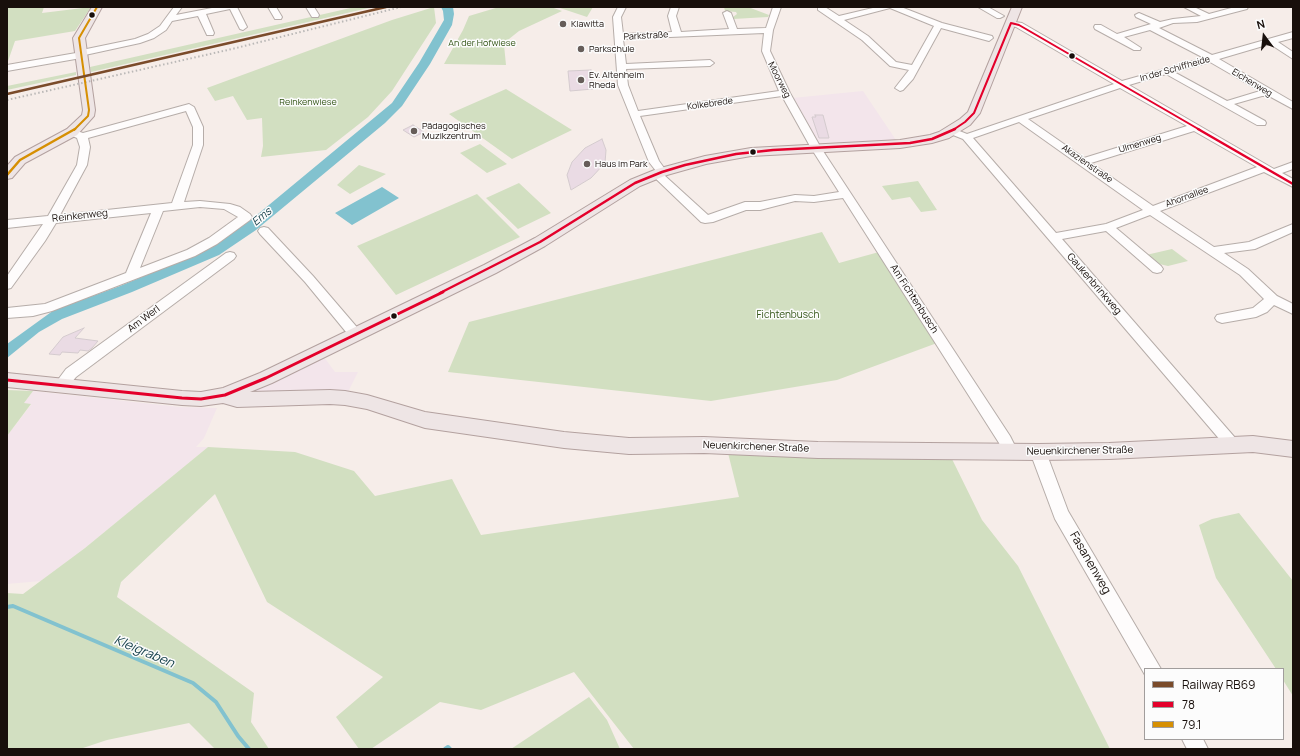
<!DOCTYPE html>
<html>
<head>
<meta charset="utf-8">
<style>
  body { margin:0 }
  #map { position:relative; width:1300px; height:756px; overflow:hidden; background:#f6ede9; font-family:Manrope,sans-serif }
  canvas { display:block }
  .frame { position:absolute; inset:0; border:8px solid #180f0b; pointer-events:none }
  .legend { position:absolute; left:1144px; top:668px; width:140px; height:72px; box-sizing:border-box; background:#fcfcfc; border:1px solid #a19d9c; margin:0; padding:5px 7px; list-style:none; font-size:12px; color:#180f0b }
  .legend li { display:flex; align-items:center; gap:8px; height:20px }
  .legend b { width:20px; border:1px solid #a19d9c }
  .north { position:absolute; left:1244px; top:16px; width:40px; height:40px; -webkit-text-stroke:3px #fcfcfc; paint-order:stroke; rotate:345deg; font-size:11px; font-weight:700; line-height:16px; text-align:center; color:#180f0b }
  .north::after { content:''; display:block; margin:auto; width:14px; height:18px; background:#180f0b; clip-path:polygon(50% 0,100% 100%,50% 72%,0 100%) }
</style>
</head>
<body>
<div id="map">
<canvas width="1300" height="756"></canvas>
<div class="frame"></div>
<ul class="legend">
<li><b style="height:5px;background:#7a4b2a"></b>Railway RB69</li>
<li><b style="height:5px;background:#e4002b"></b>78</li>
<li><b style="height:5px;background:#d68f02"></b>79.1</li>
</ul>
<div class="north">N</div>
</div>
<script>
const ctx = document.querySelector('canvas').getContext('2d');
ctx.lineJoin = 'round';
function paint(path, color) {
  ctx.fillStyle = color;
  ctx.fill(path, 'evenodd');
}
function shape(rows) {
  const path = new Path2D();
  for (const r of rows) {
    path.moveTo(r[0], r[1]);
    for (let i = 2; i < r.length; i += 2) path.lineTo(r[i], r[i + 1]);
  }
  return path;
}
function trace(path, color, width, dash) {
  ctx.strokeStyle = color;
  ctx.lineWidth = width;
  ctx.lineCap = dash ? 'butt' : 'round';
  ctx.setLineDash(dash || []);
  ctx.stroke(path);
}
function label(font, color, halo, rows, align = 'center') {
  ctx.font = font + ' Manrope,sans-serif';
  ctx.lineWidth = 3;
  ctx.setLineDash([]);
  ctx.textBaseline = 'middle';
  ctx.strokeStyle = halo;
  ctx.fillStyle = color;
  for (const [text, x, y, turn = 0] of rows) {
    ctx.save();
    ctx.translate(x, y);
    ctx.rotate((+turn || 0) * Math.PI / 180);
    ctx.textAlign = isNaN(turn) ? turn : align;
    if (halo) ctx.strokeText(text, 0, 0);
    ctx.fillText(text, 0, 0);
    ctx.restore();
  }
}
const commercial = shape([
  [863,91,896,140,818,143,792,98],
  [324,357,335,372,358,372,348,392,257,392,256,389],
  [33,391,180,407,217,408,204,438,196,447,208,447,85,548,41,581,7,584,7,436,31,405,23,404]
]);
const green = shape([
  [44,7,42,13,91,7,75,31,15,41,7,64,7,8],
  [355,7,373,7,91,72,90,67],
  [434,7,436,23,392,91,368,117,326,150,261,157,263,146,262,118,247,120,233,96,215,101,207,88,392,20],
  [499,7,551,7,562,11,519,31,509,39,504,45,506,65,444,64,463,30,469,16],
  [557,7,593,7,587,17],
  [720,7,748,7,769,15,768,17,733,19,733,17,737,14,736,12,725,11,724,7],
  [76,72,76,75,7,90,7,86],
  [506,89,572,130,512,159,449,114],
  [480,144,507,164,487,173,460,153],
  [359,165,386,174,350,194,337,185],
  [918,181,937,210,921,212,910,197,892,200,882,186],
  [519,183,551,213,518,229,486,198],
  [477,194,520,237,396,295,357,246],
  [822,232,839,263,879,252,937,343,837,380,711,401,448,372,469,322],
  [1172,249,1188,261,1168,266,1155,263,1146,255],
  [7,390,33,391,24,403,31,404,7,436],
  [208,447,295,452,354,471,375,496,452,479,481,535,739,497,728,453,952,459,982,520,1018,566,1110,749,634,749,574,672,481,710,440,702,371,749,359,749,336,717,383,677,267,602,215,494,121,582,117,597,254,693,251,722,269,749,215,749,189,723,107,740,80,749,7,749,7,593,23,594,85,548],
  [1239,513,1293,581,1293,696,1283,680,1283,669,1276,669,1216,578,1199,525,1212,519],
  [589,697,607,720,620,749,511,749]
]);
const water = shape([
  [441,7,453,7,454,14,452,25,430,64,402,106,385,123,256,230,219,255,132,292,62,319,39,332,7,358,7,344,54,310,120,286,202,252,219,243,252,219,392,103,419,63,444,20,443,11],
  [382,187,399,198,352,225,335,213]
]);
const stream = shape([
  [7,607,13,606,193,683,216,702,238,736,249,749],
  [445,749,448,747,450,749]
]);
const building = shape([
  [591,70,593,89,570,91,568,71,591,70],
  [815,115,823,115,829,138,819,138,812,117,816,117,815,115],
  [413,125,424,132,414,137,403,130,413,125],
  [602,139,606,150,605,163,591,178,571,190,567,175,572,162,585,148,602,139],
  [84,328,75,338,98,341,92,348,88,351,80,350,78,353,62,352,60,355,49,354,63,337,84,328]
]);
const minor = shape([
  [174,7,182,7,176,15,217,7,237,7,247,27,243,30,240,29,230,9,206,14,214,33,213,35,207,35,198,16,172,21,166,30,154,38,140,43,85,55,84,57,81,58,7,71,7,65,76,53,77,51,135,39,148,34,160,26,174,7],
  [268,7,276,7,282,17,281,19,275,19,268,7],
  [306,7,314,7,319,15,318,17,312,17,306,7],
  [618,7,626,7,621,17,623,34,672,32,668,16,671,7,679,7,676,16,681,32,729,29,723,13,727,11,731,13,737,29,766,28,773,7,781,7,773,30,770,51,790,93,821,148,1010,436,1018,452,1015,457,1010,458,1005,457,999,443,843,198,814,202,795,201,760,210,746,210,713,222,705,223,701,222,653,176,652,174,656,171,649,162,618,85,613,17,618,7],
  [764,33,762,51,779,91,638,111,628,85,626,69,710,66,714,63,710,60,626,64,623,39,764,33],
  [782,96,811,148,839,192,814,196,795,195,760,202,745,202,708,215,664,175,667,172,659,161,640,116,782,96],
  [818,7,825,7,839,16,877,7,901,7,942,23,992,36,993,38,989,41,941,28,913,79,903,90,900,91,895,88,909,70,890,66,862,40,818,10,818,7],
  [890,8,934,26,912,65,896,62,868,36,844,20,890,8],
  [978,7,988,7,1004,16,1000,18,997,18,978,7],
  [1184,7,1194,7,1209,14,1235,7,1248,7,1247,9,1197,22,1173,23,1159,28,1212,55,1293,32,1293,38,1278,42,1293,52,1293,59,1270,44,1219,59,1293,102,1293,109,1269,96,1262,96,1234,104,1265,121,1266,123,1265,125,1257,125,1166,74,1129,85,1274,169,1293,162,1293,169,1282,173,1293,179,1293,187,1264,172,1160,211,1214,247,1249,242,1293,224,1293,232,1255,249,1224,253,1248,269,1277,296,1293,304,1293,314,1274,305,1267,312,1256,317,1222,323,1217,321,1215,318,1217,315,1253,308,1264,299,1240,275,1150,215,1116,228,1161,266,1163,269,1161,272,1157,273,1153,272,1106,231,1062,239,1237,440,1240,444,1237,448,1232,450,1227,448,963,139,948,133,947,131,952,128,967,134,1114,84,1016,27,1008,25,1007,23,1008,21,1022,23,1122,81,1204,58,1150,30,1124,37,1141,48,1140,50,1134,50,1095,29,1094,27,1095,25,1101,25,1117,34,1151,24,1136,17,1135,15,1139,13,1160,22,1173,19,1201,16,1184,7],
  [1210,62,1260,91,1227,101,1174,72,1210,62],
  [1120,88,1187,126,1084,158,1028,119,1120,88],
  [1019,122,1143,210,1106,224,1056,233,973,138,1019,122],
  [1194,131,1257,167,1153,206,1091,163,1194,131],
  [189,104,194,107,203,127,203,145,184,202,200,201,230,204,240,207,250,214,252,217,250,220,217,244,195,256,52,311,33,316,7,318,7,308,45,304,126,273,151,213,56,223,45,241,11,288,7,289,7,276,43,224,7,228,7,220,48,216,77,165,80,147,77,138,70,135,69,133,70,131,74,130,83,133,189,104],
  [186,111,193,127,193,145,172,203,60,215,87,165,90,147,88,138,186,111],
  [200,207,224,209,238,217,209,238,187,250,140,268,163,211,200,207],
  [264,227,268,228,313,276,361,332,363,335,361,338,356,340,351,338,305,282,260,234,258,231,260,228,264,227],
  [230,252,234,253,236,256,234,259,76,377,66,389,61,391,56,389,54,385,66,369,226,253,230,252],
  [1038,446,1043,447,1046,452,1068,511,1161,669,1145,669,1145,675,1055,519,1030,452,1033,447,1038,446],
  [1182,739,1203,739,1208,749,1187,749,1182,739]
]);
const major = shape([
  [92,7,102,7,85,38,95,110,94,116,77,135,25,163,12,178,7,179,7,166,15,157,67,129,82,115,83,110,73,38,92,7],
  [1012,7,1022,7,980,113,970,125,949,138,932,143,900,148,751,156,706,164,667,175,640,186,545,246,496,273,272,383,250,392,330,390,345,391,367,395,425,412,564,432,629,438,704,437,818,442,1038,444,1109,443,1253,436,1293,441,1293,457,1253,452,1109,459,1038,460,818,458,704,453,629,454,564,448,425,428,367,409,345,405,330,404,237,407,223,403,201,406,182,405,7,387,7,373,182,391,201,392,223,388,260,373,484,265,535,238,630,180,657,169,705,156,751,148,900,140,930,135,939,132,960,119,968,112,1012,7]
]);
const rail = shape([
  [7,100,232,49,401,7]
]);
const bus1Far2 = shape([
  [1011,23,1019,25,1200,130],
  [953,130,965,122,974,113,1011,23]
]);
const bus1Far1 = shape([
  [1198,129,1293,184],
  [440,293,540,242,635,183,662,172,685,165,736,154,773,150,910,143,932,139,955,129]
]);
const bus1 = shape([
  [7,380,182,398,201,399,225,395,266,378,443,292]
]);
const bus2Far1 = shape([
  [74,130,88,116,89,110,79,38,97,7]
]);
const bus2 = shape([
  [7,175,20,160,75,129]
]);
const rail1 = shape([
  [7,94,386,7]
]);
const markers = [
  [92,15,3.5,"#180f0b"],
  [563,24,4,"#665d59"],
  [581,49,4,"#665d59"],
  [1072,56,3.5,"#180f0b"],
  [581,80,4,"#665d59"],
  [414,131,4,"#665d59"],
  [753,152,3.5,"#180f0b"],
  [587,164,4,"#665d59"],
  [394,316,3.5,"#180f0b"]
];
const farPoinames = [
  ["Klawitta",571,24],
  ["Parkschule",589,49],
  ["Ev. Altenheim",589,75],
  ["Rheda",589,85],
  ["Pädagogisches",422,126],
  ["Muzikzentrum",422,136],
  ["Haus im Park",595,164]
];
const farStreetnames = [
  ["Parkstraße",646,36,-3],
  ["In der Schiffheide",1175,69,-16],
  ["Moorweg",779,80,63],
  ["Eichenweg",1252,83,31],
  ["Kolkebrede",710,104,-8],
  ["Ulmenweg",1140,144,-17],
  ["Akazienstraße",1087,164,35],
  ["Ahornallee",1187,197,-20]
];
const farParknames = [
  ["An der Hofwiese",482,43],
  ["Reinkenwiese",308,102]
];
const streetNames = [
  ["Reinkenweg",80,216,-6],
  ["Gaukenbrinkweg",1094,284,49],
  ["Am Fichtenbusch",914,299,57],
  ["Am Werl",144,319,-37],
  ["Neuenkirchener Straße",756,447,2],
  ["Neuenkirchener Straße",1080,451,-1]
];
const parkNames = [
  ["Fichtenbusch",788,315]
];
const waterNames = [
  ["Ems",262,217,-40]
];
const nearStreetnames = [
  ["Fasanenweg",1090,563,60]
];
const nearWaternames = [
  ["Kleigraben",144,652,23]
];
paint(commercial, '#f3e5eb');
paint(green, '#d2dfc1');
paint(water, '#82c2cf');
trace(stream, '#82c2cf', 4);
paint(building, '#eadbe4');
trace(building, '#d4cbce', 1);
trace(minor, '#b6ada9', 2);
trace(major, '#b3a19f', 2);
paint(minor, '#fefcfc');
paint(major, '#eee5e5');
trace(rail, '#bab8b7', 2, [1.5, 2.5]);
trace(bus1Far2, '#e4002b', 2);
trace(bus1Far1, '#e4002b', 2.5);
trace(bus1, '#e4002b', 3);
trace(bus2Far1, '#d68f02', 2);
trace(bus2, '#d68f02', 2.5);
trace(rail1, '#7a4b2a', 2.5);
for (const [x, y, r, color] of markers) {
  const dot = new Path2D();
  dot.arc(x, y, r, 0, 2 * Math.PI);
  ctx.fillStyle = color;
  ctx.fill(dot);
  trace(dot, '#fcfcfc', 1.5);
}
label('9px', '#180f0b', '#fcfcfc', farPoinames, 'left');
label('9px', '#180f0b', '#fcfcfc', farStreetnames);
label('9px', '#2e5111', '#fcfcfc', farParknames);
label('10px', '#180f0b', '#fcfcfc', streetNames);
label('10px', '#2e5111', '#fcfcfc', parkNames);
label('italic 11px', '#17424c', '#fcfcfc', waterNames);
label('12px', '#180f0b', '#fcfcfc', nearStreetnames);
label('italic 13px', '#17424c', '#fcfcfc', nearWaternames);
</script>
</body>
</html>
